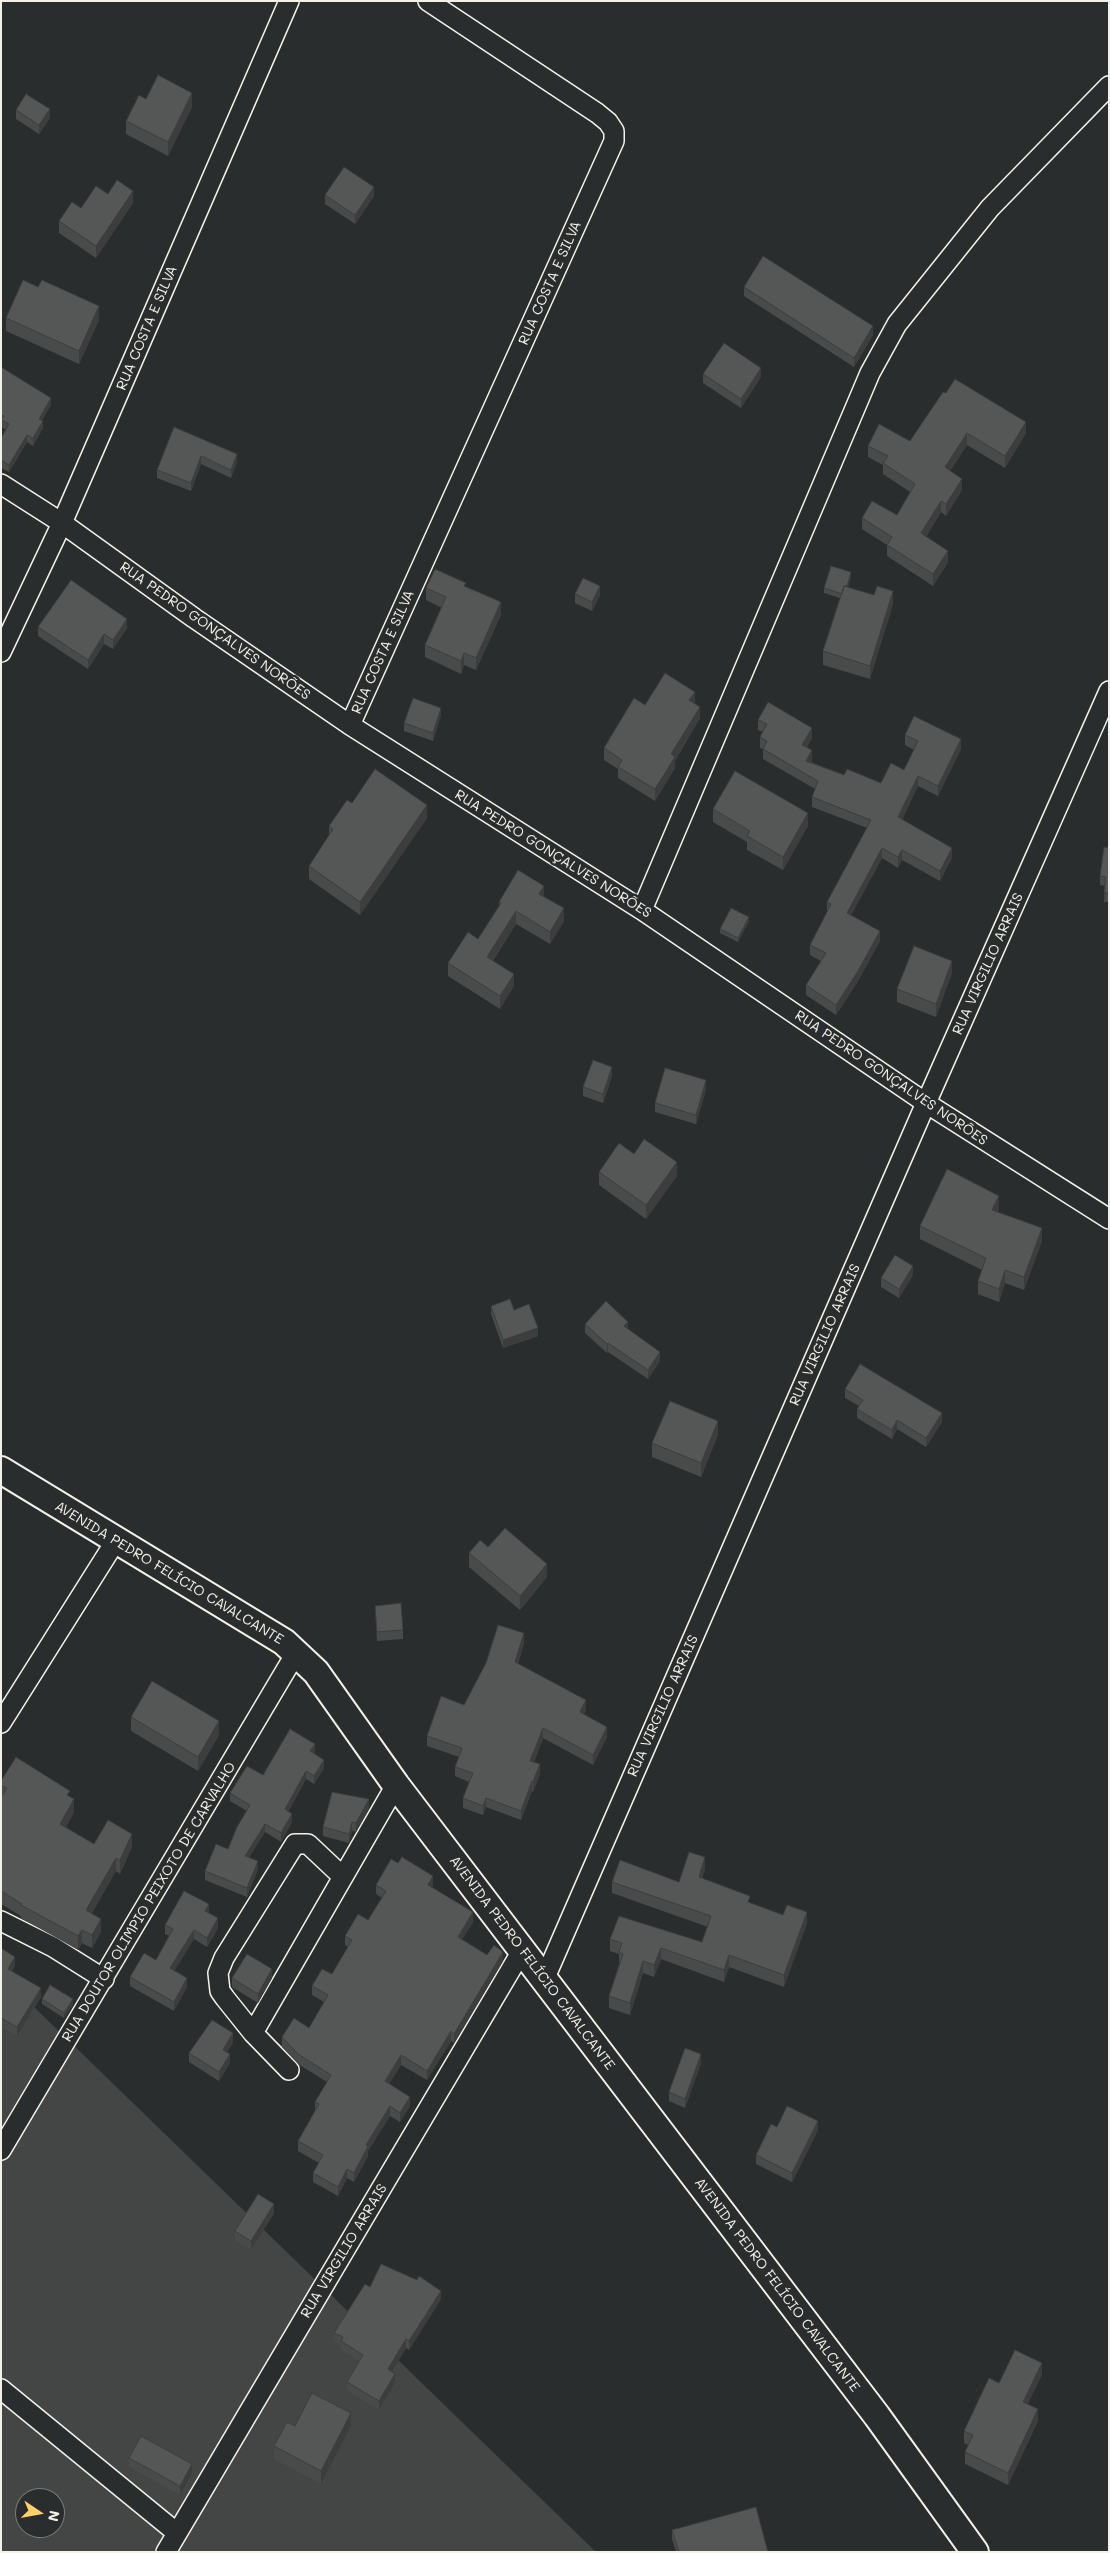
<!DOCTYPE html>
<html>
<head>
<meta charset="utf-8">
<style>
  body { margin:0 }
  #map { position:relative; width:1110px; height:2553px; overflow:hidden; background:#2a2d2e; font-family:Mali,sans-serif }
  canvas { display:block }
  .frame { position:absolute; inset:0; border:2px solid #f4f1e8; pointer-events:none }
  .north { position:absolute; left:15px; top:2488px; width:50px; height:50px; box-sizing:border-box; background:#2a2d2e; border:1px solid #7b7b78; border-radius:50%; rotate:102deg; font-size:14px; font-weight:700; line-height:20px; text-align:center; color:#f4f1e8 }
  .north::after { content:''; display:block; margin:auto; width:18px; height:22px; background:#ffd166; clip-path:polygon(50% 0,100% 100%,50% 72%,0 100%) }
</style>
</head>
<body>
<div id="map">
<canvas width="1110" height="2553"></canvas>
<div class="frame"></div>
<div class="north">N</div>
</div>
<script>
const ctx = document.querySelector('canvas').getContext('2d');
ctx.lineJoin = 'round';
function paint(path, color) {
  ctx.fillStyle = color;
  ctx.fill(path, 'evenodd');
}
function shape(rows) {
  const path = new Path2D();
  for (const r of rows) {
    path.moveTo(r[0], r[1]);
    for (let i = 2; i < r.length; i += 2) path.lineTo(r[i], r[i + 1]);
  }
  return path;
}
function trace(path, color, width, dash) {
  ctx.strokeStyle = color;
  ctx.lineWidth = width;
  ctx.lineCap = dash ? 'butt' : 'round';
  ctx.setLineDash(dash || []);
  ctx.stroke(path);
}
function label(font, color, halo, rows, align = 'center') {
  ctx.font = font + ' Mali,sans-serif';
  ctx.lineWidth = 5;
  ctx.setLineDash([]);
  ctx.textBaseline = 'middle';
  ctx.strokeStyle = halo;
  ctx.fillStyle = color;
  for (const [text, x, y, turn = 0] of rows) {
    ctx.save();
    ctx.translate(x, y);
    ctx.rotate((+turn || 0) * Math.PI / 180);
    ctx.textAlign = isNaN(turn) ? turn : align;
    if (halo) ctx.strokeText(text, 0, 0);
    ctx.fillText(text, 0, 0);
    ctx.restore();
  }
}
const green = shape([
  [1,1975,596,2552,1,2552],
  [25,2498,55,2498,55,2528,25,2528]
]);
const street = shape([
  [1,484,62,523,194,618,350,725,642,910,926,1103,1109,1219],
  [1,652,62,523,289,1],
  [350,725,614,141,614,131,608,122,597,113,428,1],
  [642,910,870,373,897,324,990,208,1109,86],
  [1,1723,115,1542],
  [1,1921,53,1947,104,1979],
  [544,1980,926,1103,1109,691],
  [253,2033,396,1785],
  [289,2070,253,2033,225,1998,220,1991,218,1973,224,1958,295,1844,308,1844,343,1877],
  [1,2150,296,1653],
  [1,2389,177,2533],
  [166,2552,523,1949]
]);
const secondary = shape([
  [1,1470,284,1642,316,1672,396,1785,877,2416,975,2552]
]);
const wall = shape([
  [146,99,192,107,168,156,126,134,126,121],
  [16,110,50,118,39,134,16,119],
  [325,195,374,196,355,224,325,204],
  [133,203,96,258,59,233,59,221,81,208],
  [744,287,873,335,854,367,744,296],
  [6,318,99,320,79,364,6,331],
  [1,367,51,405,42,420,43,428,33,446,27,442,9,472,1,468,1,438,6,430,1,427],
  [703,374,761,377,741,408,703,383],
  [943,392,1026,433,1005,468,967,445,950,471,962,490,946,516,941,512,926,537,948,562,933,586,887,556,887,545,862,529,862,518,897,515,910,492,883,474,883,465,868,457,868,446,910,441],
  [174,427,237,462,231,478,201,464,191,491,157,478,157,470],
  [851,577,848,587,893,604,870,679,823,665,823,651,840,598,824,593,824,588],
  [466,587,501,615,476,670,464,665,461,674,425,657,425,645,442,608,426,600,426,588],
  [575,594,600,595,592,611,575,603],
  [38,627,127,628,113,649,104,644,88,669,38,636],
  [695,703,700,718,675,761,675,768,655,801,618,778,618,769,604,760,604,748,645,705],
  [441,715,433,741,404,731,404,723],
  [758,720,812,738,807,747,812,760,811,762,844,775,881,783,904,770,914,750,905,745,905,735,961,749,938,796,918,786,902,820,952,858,940,881,902,860,898,868,882,858,851,915,880,941,858,981,836,1015,806,995,806,985,821,961,810,955,810,945,827,912,827,902,867,828,812,807,812,797,815,789,763,759,763,749,760,748,760,737,763,732,758,730],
  [352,803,427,818,360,915,309,879,309,866,329,836,329,826],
  [713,809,808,826,783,870,747,850,747,842,713,822],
  [1109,848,1109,902,1104,902,1105,886,1100,885,1100,876],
  [544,897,564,921,550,944,516,924,493,961,514,986,500,1009,448,976,448,963,478,939,499,906,499,902],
  [749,921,738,942,720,933,720,929],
  [952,973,936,1017,897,1002,897,989],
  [612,1076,603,1103,583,1096,583,1087],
  [706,1089,696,1124,655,1112,655,1103],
  [634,1154,677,1176,646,1219,599,1185,599,1172],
  [999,1209,998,1212,1042,1241,1024,1290,1005,1283,999,1302,978,1294,978,1281,982,1270,920,1239,920,1226],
  [913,1275,899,1298,881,1287,881,1278],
  [491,1306,514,1310,538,1336,503,1348,491,1314],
  [585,1324,628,1329,660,1361,648,1379,608,1352,607,1353,585,1333],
  [845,1389,942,1422,926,1447,897,1429,892,1439,857,1418,857,1409,859,1406,845,1398],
  [718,1435,701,1477,652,1457,652,1443],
  [488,1547,547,1577,520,1610,469,1567,469,1553],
  [375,1606,403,1630,403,1639,377,1641],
  [524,1643,518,1664,586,1710,584,1714,607,1737,593,1765,543,1738,534,1762,540,1774,533,1792,532,1791,521,1820,486,1807,483,1815,463,1808,463,1798,469,1782,455,1776,455,1767,459,1757,427,1746,427,1736,464,1705],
  [131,1717,219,1735,198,1771,131,1731],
  [315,1752,314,1754,324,1768,314,1784,306,1779,288,1812,292,1822,281,1842,265,1832,249,1857,258,1869,247,1897,205,1880,205,1871,228,1849,247,1811,230,1801,230,1793,263,1775],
  [1,1781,70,1797,74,1812,66,1827,94,1844,132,1847,120,1874,116,1871,92,1913,101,1932,92,1948,82,1943,78,1950,21,1918,21,1916,1,1904],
  [369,1808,356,1832,352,1831,349,1843,323,1836,323,1827],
  [705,1869,702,1878,750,1903,807,1923,784,1987,729,1967,724,1982,661,1959,654,1977,643,1973,630,2015,609,2008,609,1996,619,1964,619,1954,610,1951,610,1939,702,1942,708,1927,612,1893,612,1882,679,1882],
  [376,1885,433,1885,432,1887,473,1922,462,1939,487,1955,503,1961,454,2043,451,2041,427,2080,401,2065,389,2084,410,2106,400,2122,390,2116,368,2151,368,2156,354,2182,347,2178,338,2196,313,2182,313,2173,319,2163,298,2151,298,2141,315,2111,315,2102,327,2082,298,2064,282,2047,282,2037,309,2028,324,2002,312,1995,312,1986,332,1974,348,1947,345,1945,345,1936,368,1920,382,1898,376,1894],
  [208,1913,218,1928,207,1947,194,1939,174,1971,187,1987,174,2011,130,1986,130,1977,156,1960,169,1936,165,1934,165,1925],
  [1,1948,15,1966,12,1971,41,1997,17,2036,1,2027],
  [232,1978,272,1978,258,2003,232,1987],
  [42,1999,73,2004,64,2018,42,2004],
  [233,2042,227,2052,230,2063,219,2081,189,2062,189,2053],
  [701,2063,685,2108,669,2101,669,2092],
  [777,2127,818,2130,792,2182,756,2164,756,2155],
  [274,2213,251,2250,235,2240,235,2231],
  [370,2287,441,2299,409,2350,406,2348,392,2371,395,2383,379,2410,347,2390,347,2382,360,2361,341,2350,341,2344,334,2342,334,2333],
  [1042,2375,1027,2404,1038,2421,1008,2485,965,2464,965,2452,969,2445,964,2443,964,2431,999,2383],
  [295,2426,351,2426,321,2484,274,2459,274,2446],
  [129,2458,192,2473,180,2495,129,2467],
  [672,2530,768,2552,676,2552,672,2539]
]);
const shadedWall = shape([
  [192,93,192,107,168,156,168,142],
  [50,109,50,118,39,134,39,125],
  [374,187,374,196,355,224,355,215],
  [133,191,133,203,96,258,96,246],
  [99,306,99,320,79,364,79,351],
  [873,326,873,335,854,367,854,358],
  [761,368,761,377,741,408,741,399],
  [51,398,51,405,39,426,39,419],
  [43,421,43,428,33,446,33,438],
  [1026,422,1026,433,1005,468,1005,456],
  [967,433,967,445,945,478,945,467],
  [27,435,27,442,9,472,9,465],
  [237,454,237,462,231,478,231,470],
  [201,456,201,464,191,491,191,483],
  [962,479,962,490,946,516,946,504],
  [941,501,941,512,921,545,921,533],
  [948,551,948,562,933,586,933,574],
  [851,572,851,577,844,599,844,594],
  [600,586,600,595,592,611,592,602],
  [893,591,893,604,870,679,870,666],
  [501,602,501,615,476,670,476,658],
  [127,619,127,628,113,649,113,640],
  [104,634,104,644,88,669,88,660],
  [464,653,464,665,461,674,461,661],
  [695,692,695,703,689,700],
  [700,707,700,718,675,761,675,768,655,801,655,789,671,754],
  [441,708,441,715,433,741,433,733],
  [812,728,812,738,802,755,802,745],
  [961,739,961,749,938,796,938,786],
  [812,750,812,760,806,771,806,761],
  [918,776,918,786,898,828,898,817],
  [427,805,427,818,360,915,360,902],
  [808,813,808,826,783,870,783,857],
  [882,848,882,858,847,923,847,913],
  [952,848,952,858,940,881,940,871],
  [902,850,902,860,898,868,898,857],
  [544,886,544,898,539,894],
  [564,908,564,921,550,944,550,932],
  [516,911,516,924,487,970,487,957],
  [749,917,749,921,738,942,738,938],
  [880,931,880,941,858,981,836,1015,836,1005],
  [952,961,952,973,936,1017,936,1004],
  [514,974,514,986,500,1009,500,996],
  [612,1067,612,1076,603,1103,603,1094],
  [706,1080,706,1089,696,1124,696,1115],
  [677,1162,677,1176,646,1219,646,1205],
  [999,1196,999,1209,992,1223,992,1210],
  [1042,1228,1042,1241,1024,1290,1024,1277],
  [913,1266,913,1275,899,1298,899,1289],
  [1005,1270,1005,1283,999,1302,999,1289],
  [628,1322,628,1331,624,1326],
  [538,1328,538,1336,503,1348,503,1340],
  [608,1343,608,1352,607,1353,607,1344],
  [660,1352,660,1361,648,1379,648,1370],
  [942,1413,942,1422,926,1447,926,1438],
  [897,1420,897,1429,892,1439,892,1430],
  [718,1421,718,1435,701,1477,701,1463],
  [547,1564,547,1577,520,1610,520,1596],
  [524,1633,524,1643,515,1672,515,1662],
  [586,1700,586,1710,580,1722,580,1712],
  [219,1721,219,1735,198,1771,198,1757],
  [607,1727,607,1737,593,1765,593,1755],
  [543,1728,543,1738,530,1771,530,1761],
  [315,1744,315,1752,310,1760,310,1751],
  [324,1760,324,1768,314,1784,314,1776],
  [540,1764,540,1774,533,1792,533,1782],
  [306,1771,306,1779,285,1818,285,1809],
  [532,1781,532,1791,521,1820,521,1811],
  [486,1798,486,1807,483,1815,483,1806],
  [74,1799,74,1812,60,1837,60,1824],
  [369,1799,369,1808,356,1832,356,1823],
  [292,1814,292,1822,281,1842,281,1833],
  [352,1822,352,1831,349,1843,349,1834],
  [265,1824,265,1832,245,1864,245,1856],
  [132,1834,132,1847,120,1874,120,1860],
  [705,1857,705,1869,699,1888,699,1877],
  [116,1858,116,1871,86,1923,86,1910],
  [258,1861,258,1869,247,1897,247,1888],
  [433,1876,433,1885,428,1894,428,1885],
  [209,1904,209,1913,205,1911],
  [473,1912,473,1922,458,1946,458,1937],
  [807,1912,807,1923,784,1987,784,1975],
  [218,1918,218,1928,207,1947,207,1938],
  [101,1919,101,1932,92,1948,92,1935],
  [82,1930,82,1943,78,1950,78,1936],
  [194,1930,194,1939,170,1978,170,1968],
  [661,1948,661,1959,654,1977,654,1965],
  [503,1952,503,1961,454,2043,454,2034],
  [729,1955,729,1967,724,1982,724,1970],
  [15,1957,15,1966,8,1977,8,1969],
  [643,1961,643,1973,630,2015,630,2003],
  [272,1969,272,1978,258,2003,258,1994],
  [187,1978,187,1987,174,2011,174,2002],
  [41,1988,41,1997,17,2036,17,2027],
  [73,1999,73,2004,64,2018,64,2013],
  [451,2031,451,2041,427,2080,427,2071],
  [233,2033,233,2042,223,2059,223,2050],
  [230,2054,230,2063,219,2081,219,2072],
  [701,2054,701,2063,685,2108,685,2099],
  [401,2055,401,2065,385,2091,385,2081],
  [410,2097,410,2106,400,2122,400,2113],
  [390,2106,390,2116,368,2151,368,2156,354,2182,354,2173,366,2145],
  [818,2121,818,2130,792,2182,792,2173],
  [347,2169,347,2178,338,2196,338,2187],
  [274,2204,274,2213,251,2250,251,2241],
  [441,2291,441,2299,409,2350,409,2341],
  [406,2339,406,2348,388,2378,388,2369],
  [1042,2363,1042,2375,1023,2414,1023,2402],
  [395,2374,395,2383,379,2410,379,2401],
  [1038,2409,1038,2421,1008,2485,1008,2473],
  [351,2413,351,2426,321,2484,321,2471],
  [192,2464,192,2473,180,2495,180,2486]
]);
const building = shape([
  [158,75,192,93,168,142,126,121,139,95,146,99,158,75],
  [26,94,50,109,39,125,16,110,26,94],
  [344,167,374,187,355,215,325,195,344,167],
  [117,180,133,191,96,246,59,221,72,202,81,208,96,186,108,194,117,180],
  [763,256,873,326,854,358,744,287,763,256],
  [23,280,38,287,42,280,99,306,79,351,6,318,23,280],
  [724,343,761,368,741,399,703,374,724,343],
  [1,367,51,398,39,419,43,421,33,438,27,435,9,465,1,460,1,438,9,424,1,420,4,416,1,415,1,367],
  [955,379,1026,422,1005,456,967,433,945,467,962,479,946,504,941,501,921,533,948,551,933,574,887,545,892,537,862,518,872,501,897,515,915,484,883,463,888,456,868,446,879,424,910,441,943,392,946,393,955,379],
  [174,427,237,454,231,470,201,456,191,483,157,470,174,427],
  [831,566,851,572,847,586,844,586,842,594,824,588,831,566],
  [435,569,466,583,464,586,501,602,476,658,464,653,461,661,425,645,446,597,426,588,435,569],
  [583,578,600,586,592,602,575,594,583,578],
  [71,580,127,619,113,640,104,634,88,660,38,627,71,580],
  [844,586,874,595,877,586,893,591,870,666,823,651,844,586],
  [665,673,695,692,689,700,700,707,671,754,675,757,655,789,618,767,622,760,604,748,634,698,645,705,665,673],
  [413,698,441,708,433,733,404,723,413,698],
  [768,702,812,728,802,745,812,750,806,761,844,775,847,769,881,783,891,763,904,770,918,741,905,735,914,716,961,739,938,786,918,776,898,817,952,848,940,871,902,850,898,857,882,848,847,913,880,931,858,971,836,1005,806,985,826,953,810,945,831,904,827,902,871,820,812,797,818,781,763,749,767,741,760,737,767,724,758,720,768,702],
  [375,769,427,805,360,902,309,866,333,829,329,826,347,800,352,803,375,769],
  [735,771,808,813,783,857,747,836,750,831,713,809,735,771],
  [1104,847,1109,848,1109,893,1104,893,1106,877,1100,876,1104,847],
  [518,870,544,886,539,894,564,908,550,932,516,911,487,957,514,974,500,996,448,963,468,932,478,939,501,903,499,902,518,870],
  [731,908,749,917,738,938,720,929,731,908],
  [914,946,952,961,936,1004,897,989,914,946],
  [593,1060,612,1067,603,1094,583,1087,593,1060],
  [665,1068,706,1080,696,1115,655,1103,665,1068],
  [644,1139,677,1162,646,1205,599,1172,619,1143,634,1154,644,1139],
  [947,1169,999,1196,992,1210,1042,1228,1024,1277,1005,1270,999,1289,978,1281,986,1258,920,1226,947,1169],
  [895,1255,913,1266,899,1289,881,1278,895,1255],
  [510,1299,514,1310,529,1304,538,1328,503,1340,491,1306,510,1299],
  [606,1301,628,1322,624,1326,660,1352,648,1370,608,1343,607,1344,585,1324,606,1301],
  [860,1364,942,1413,926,1438,897,1420,892,1430,857,1409,863,1400,845,1389,860,1364],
  [670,1401,718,1421,701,1463,652,1443,670,1401],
  [505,1528,547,1564,520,1596,469,1553,480,1540,488,1547,505,1528],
  [401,1603,403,1630,377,1632,375,1606,401,1603],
  [498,1625,524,1633,515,1662,586,1700,580,1712,607,1727,593,1755,543,1728,530,1761,540,1764,533,1782,532,1781,521,1811,486,1798,483,1806,463,1798,473,1773,455,1767,462,1748,427,1736,441,1696,464,1705,486,1663,498,1625],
  [152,1681,219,1721,198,1757,131,1717,152,1681],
  [290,1729,315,1744,310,1751,324,1760,314,1776,306,1771,285,1809,292,1814,281,1833,265,1824,245,1856,258,1861,247,1888,205,1871,216,1844,228,1849,237,1827,250,1805,230,1793,247,1766,263,1775,290,1729],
  [16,1757,70,1791,67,1795,74,1799,60,1824,94,1844,108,1820,132,1834,120,1860,116,1858,86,1910,101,1919,92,1935,82,1930,78,1936,21,1905,22,1904,1,1891,1,1797,7,1788,1,1785,1,1781,16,1757],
  [332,1792,369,1799,356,1823,352,1822,349,1834,323,1827,332,1792],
  [689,1852,705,1857,699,1877,750,1896,748,1902,783,1915,787,1905,807,1912,784,1975,729,1955,724,1970,661,1948,654,1965,643,1961,630,2003,609,1996,623,1954,619,1952,622,1943,610,1939,619,1916,702,1942,711,1916,612,1882,620,1860,679,1882,689,1852],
  [402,1857,433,1876,428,1885,473,1912,458,1937,487,1955,494,1945,503,1952,454,2034,451,2031,427,2071,401,2055,385,2081,410,2097,400,2113,390,2106,366,2145,368,2146,354,2173,347,2169,338,2187,313,2173,323,2155,298,2141,319,2104,315,2102,331,2075,298,2054,282,2037,294,2018,309,2028,328,1995,312,1986,322,1969,332,1974,352,1940,345,1936,358,1914,368,1920,386,1891,376,1885,391,1859,398,1863,402,1857],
  [184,1891,209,1904,205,1911,218,1918,207,1938,194,1930,170,1968,187,1978,174,2002,130,1977,144,1953,156,1960,173,1929,165,1925,184,1891],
  [1,1948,15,1957,8,1969,41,1988,17,2027,1,2018,1,1948],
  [247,1954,272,1969,258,1994,232,1978,247,1954],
  [50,1985,73,1999,64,2013,42,1999,50,1985],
  [212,2020,233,2033,223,2050,230,2054,219,2072,189,2053,212,2020],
  [685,2048,701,2054,685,2099,669,2092,685,2048],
  [787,2106,818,2121,792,2173,756,2155,771,2124,777,2127,787,2106],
  [258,2194,274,2204,251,2241,235,2231,258,2194],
  [381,2264,417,2280,419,2276,441,2291,409,2341,406,2339,388,2369,395,2374,379,2401,347,2382,363,2355,341,2341,343,2337,334,2333,365,2284,370,2287,381,2264],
  [1015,2350,1042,2363,1023,2402,1038,2409,1008,2473,965,2452,973,2435,964,2431,989,2378,999,2383,1015,2350],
  [312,2393,351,2413,321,2471,274,2446,287,2422,295,2426,312,2393],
  [141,2436,192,2464,180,2486,129,2458,141,2436],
  [756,2507,768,2552,679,2552,672,2530,756,2507]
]);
const streetNames = [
  ["RUA COSTA E SILVA",550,283,-66],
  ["RUA COSTA E SILVA",147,328,-67],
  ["RUA PEDRO GONÇALVES NORÕES",215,631,35],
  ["RUA COSTA E SILVA",383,652,-66],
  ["RUA PEDRO GONÇALVES NORÕES",553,854,32],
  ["RUA VIRGILIO ARRAIS",988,964,-66],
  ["RUA PEDRO GONÇALVES NORÕES",891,1078,34],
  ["RUA VIRGILIO ARRAIS",825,1335,-66],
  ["AVENIDA PEDRO FELÍCIO CAVALCANTE",169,1573,31],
  ["RUA VIRGILIO ARRAIS",663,1706,-66],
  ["RUA DOUTOR OLIMPIO PEIXOTO DE CARVALHO",149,1902,-59],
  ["AVENIDA PEDRO FELÍCIO CAVALCANTE",532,1963,53],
  ["RUA VIRGILIO ARRAIS",344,2251,-59],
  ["AVENIDA PEDRO FELÍCIO CAVALCANTE",777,2285,53]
];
paint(green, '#444645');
trace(street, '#f4f1e8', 22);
trace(secondary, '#f4f1e8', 30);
trace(street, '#2a2d2e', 19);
trace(secondary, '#2a2d2e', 26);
paint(wall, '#494b4a');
paint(shadedWall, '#3c3d3c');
paint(building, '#555756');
trace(building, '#3c3d3c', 1);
label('14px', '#f4f1e8', '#2a2d2e', streetNames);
</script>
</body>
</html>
